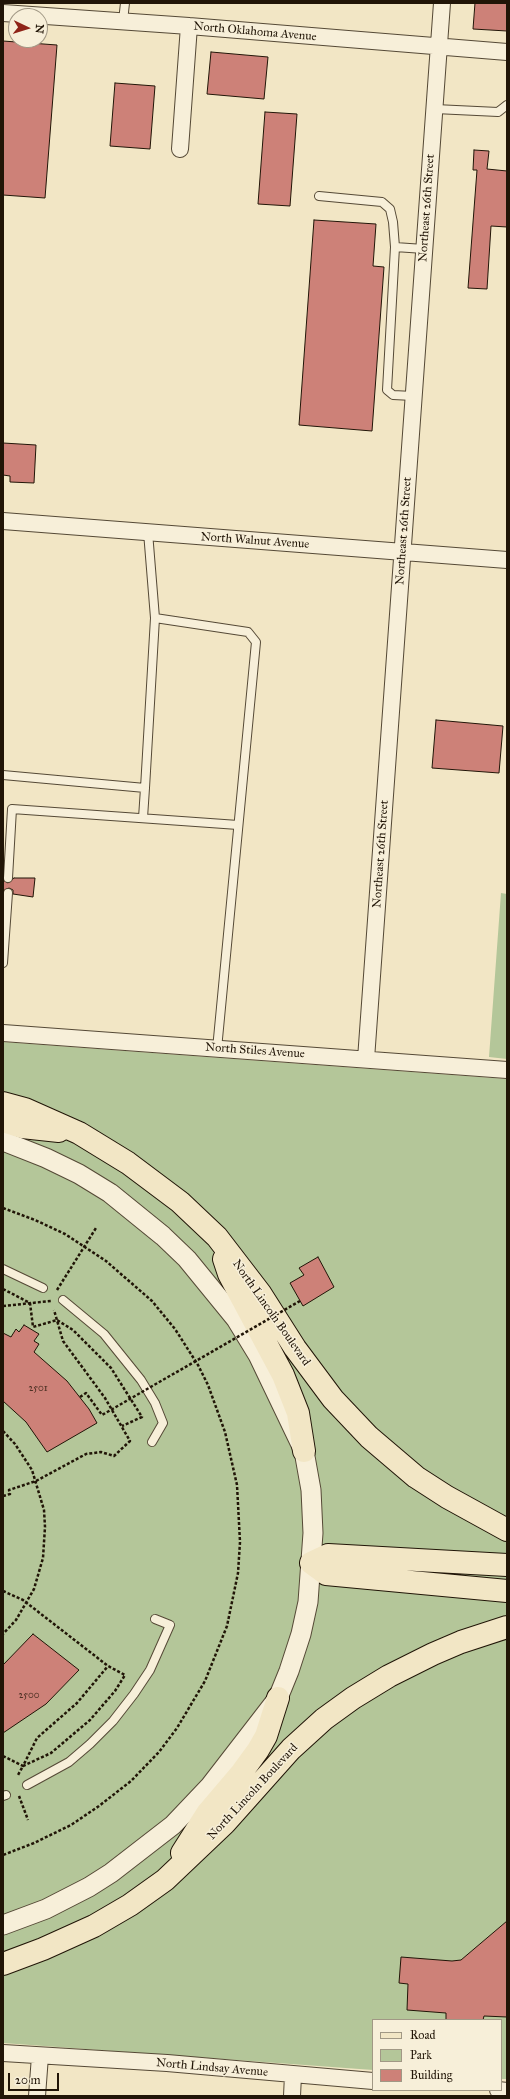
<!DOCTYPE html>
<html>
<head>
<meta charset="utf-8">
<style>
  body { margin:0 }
  #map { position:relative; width:510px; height:2099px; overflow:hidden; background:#f2e6c5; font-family:"IM FELL Great Primer",serif }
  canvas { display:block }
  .frame { position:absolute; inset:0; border:4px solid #211507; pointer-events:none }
  .legend { position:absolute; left:372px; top:2019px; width:130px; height:72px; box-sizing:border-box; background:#f7efd9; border:1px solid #a19885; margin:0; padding:5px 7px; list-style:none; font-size:12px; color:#211507 }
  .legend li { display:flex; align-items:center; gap:8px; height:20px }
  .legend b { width:20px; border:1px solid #a19885 }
  .north { position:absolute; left:8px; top:8px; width:40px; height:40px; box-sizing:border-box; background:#f7efd9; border:1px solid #a19885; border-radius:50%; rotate:94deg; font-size:11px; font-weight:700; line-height:16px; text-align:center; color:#211507 }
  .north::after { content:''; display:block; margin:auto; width:14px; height:18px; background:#8f2418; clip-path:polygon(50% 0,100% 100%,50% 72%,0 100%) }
  .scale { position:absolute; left:8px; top:2073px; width:51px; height:18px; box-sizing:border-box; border:2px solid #211507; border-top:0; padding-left:5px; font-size:12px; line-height:14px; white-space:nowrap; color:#211507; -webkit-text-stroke:3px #f7efd9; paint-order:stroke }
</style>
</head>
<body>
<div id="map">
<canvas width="510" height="2099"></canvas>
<div class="frame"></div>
<ul class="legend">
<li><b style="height:5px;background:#f2e6c5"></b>Road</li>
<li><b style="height:11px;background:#b4c699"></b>Park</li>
<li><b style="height:11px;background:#cd8178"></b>Building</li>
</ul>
<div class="north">N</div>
<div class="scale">20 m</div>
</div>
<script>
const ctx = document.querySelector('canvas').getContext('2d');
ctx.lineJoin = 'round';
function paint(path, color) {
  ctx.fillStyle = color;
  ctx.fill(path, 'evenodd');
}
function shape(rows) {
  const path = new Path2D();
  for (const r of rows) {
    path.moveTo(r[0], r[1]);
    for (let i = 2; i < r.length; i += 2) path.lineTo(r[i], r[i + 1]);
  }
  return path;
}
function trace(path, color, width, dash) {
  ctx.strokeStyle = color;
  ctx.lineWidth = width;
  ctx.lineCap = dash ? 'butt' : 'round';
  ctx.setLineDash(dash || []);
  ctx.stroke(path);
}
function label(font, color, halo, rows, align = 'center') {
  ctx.font = font + ' "IM FELL Great Primer",serif';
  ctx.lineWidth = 3;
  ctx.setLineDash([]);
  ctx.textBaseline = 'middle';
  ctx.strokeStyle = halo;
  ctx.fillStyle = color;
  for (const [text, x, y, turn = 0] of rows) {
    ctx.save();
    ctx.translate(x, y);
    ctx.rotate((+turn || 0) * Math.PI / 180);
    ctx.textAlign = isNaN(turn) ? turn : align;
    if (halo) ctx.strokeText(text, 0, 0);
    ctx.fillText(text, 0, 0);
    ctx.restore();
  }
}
const green = shape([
  [501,893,507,894,507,1059,489,1057],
  [3,1042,507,1079,507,2079,501,2079,501,2020,373,2020,373,2070,3,2043]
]);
const building = shape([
  [475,3,507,3,507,31,473,29,475,3],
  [3,41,57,45,45,198,3,195,3,41],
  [211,52,268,57,264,99,207,94,211,52],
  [115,83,155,86,150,149,110,146,115,83],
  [265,112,297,114,290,206,258,204,265,112],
  [474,150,489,151,487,169,507,171,507,227,491,226,487,289,468,288,477,170,473,170,474,150],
  [314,220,376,224,373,266,384,267,372,431,299,425,314,220],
  [3,443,36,445,34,483,10,482,10,476,3,475,3,443],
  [436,720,503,726,499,773,432,768,436,720],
  [14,878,35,878,33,897,13,894,13,890,9,888,3,891,3,880,8,883,14,878],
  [318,1257,334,1287,303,1306,290,1283,304,1275,299,1268,318,1257],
  [24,1325,39,1334,34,1341,39,1344,34,1352,67,1381,89,1409,97,1423,47,1452,26,1422,3,1401,3,1333,11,1337,16,1329,19,1332,24,1325],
  [33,1634,79,1670,46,1704,3,1733,3,1665,33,1634],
  [507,1921,507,2017,484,2016,483,2020,446,2020,446,2013,407,2010,408,1984,399,1983,401,1957,452,1961,461,1960,507,1921]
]);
const path = shape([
  [3,1208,35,1220,65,1234,106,1261,152,1301,175,1329,198,1365,208,1385,225,1432,237,1485,240,1542,238,1573,227,1626,205,1681,177,1728,159,1752,131,1781,99,1806,71,1825,34,1843,3,1855],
  [3,1289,30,1303,33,1327,57,1320,73,1330,111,1368,142,1417,122,1426],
  [57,1290,96,1228],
  [3,1306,51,1301],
  [3,1431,15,1444,32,1470,44,1510,45,1527,43,1558,34,1589,16,1620,3,1634],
  [3,1496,10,1494,9,1490,36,1481,86,1454,101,1452,114,1456,130,1441,105,1398,63,1341,54,1310],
  [3,1591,23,1600,108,1666,125,1675,115,1691,90,1720,51,1753,23,1766,18,1775],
  [3,1756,23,1766,37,1738,77,1703,108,1666],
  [19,1796,28,1820]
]);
const service = shape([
  [123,21,125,3],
  [435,109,498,112,507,105],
  [319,196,382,202,390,209,393,222,395,247,424,249],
  [395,247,387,390,393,395,413,396],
  [155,618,248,632,256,642,217,1049],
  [3,775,145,788,155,618,148,532],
  [143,818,145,788],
  [8,878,12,809,238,825],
  [3,963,8,893],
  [3,1269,43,1288],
  [63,1300,104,1334,141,1380,155,1403,163,1423,152,1442],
  [27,1785,69,1762,90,1744,113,1721,134,1694,150,1670,170,1625,155,1619],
  [3,1796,6,1795]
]);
const minor = shape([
  [3,13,189,26,507,52],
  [180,149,189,26],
  [3,521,507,560],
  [3,1033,507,1070],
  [366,1059,442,3],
  [3,2053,167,2063,373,2081],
  [498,2090,507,2091],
  [37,2096,40,2056],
  [292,2096,293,2075]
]);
const tertiary = shape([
  [3,1141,46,1158,79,1174,110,1193,163,1236,187,1259,236,1319,258,1355,304,1451,311,1490,313,1533,308,1602,301,1634,289,1671,278,1698,210,1786,173,1825,111,1873,89,1887,46,1909,3,1925]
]);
const primary = shape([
  [3,1103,25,1109,79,1133,128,1163,180,1202,217,1237,260,1293,295,1348,333,1399,369,1437,416,1477,447,1497,507,1530],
  [3,1121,22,1127,59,1131],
  [224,1259,229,1274,283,1375,298,1413,304,1451],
  [507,1565,328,1555,311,1563,326,1574,507,1591],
  [182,1853,208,1812,242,1772,258,1750,266,1736,278,1698],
  [3,1964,43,1949,94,1926,130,1905,165,1880,225,1823,291,1749,324,1719,353,1698,389,1676,433,1654,461,1642,507,1627]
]);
const pathBridge = shape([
  [80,1397,86,1393,102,1415,300,1301]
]);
const numberNames = [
  ["2501",38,1389],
  ["2500",29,1696]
];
const streetNames = [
  ["North Oklahoma Avenue",255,32,5],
  ["Northeast 26th Street",427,208,-86],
  ["Northeast 26th Street",404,531,-86],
  ["North Walnut Avenue",255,541,4],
  ["Northeast 26th Street",381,854,-86],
  ["North Stiles Avenue",255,1051,4],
  ["North Lincoln Boulevard",271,1313,55],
  ["North Lincoln Boulevard",253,1792,-47],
  ["North Lindsay Avenue",212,2068,5]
];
paint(green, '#b4c699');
paint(building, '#cd8178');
trace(building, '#211507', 1);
trace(service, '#554936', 10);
trace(minor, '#554936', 18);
trace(tertiary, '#554936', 21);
trace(primary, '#211507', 24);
trace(path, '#211507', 2.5, [3, 2]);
trace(service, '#f7efd9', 8);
trace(minor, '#f7efd9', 16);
trace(tertiary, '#f7efd9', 19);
trace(primary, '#f2e6c5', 22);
trace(pathBridge, '#211507', 2.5, [3, 2]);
label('10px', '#4c3023', null, numberNames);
label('12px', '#211507', '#f7efd9', streetNames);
</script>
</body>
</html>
